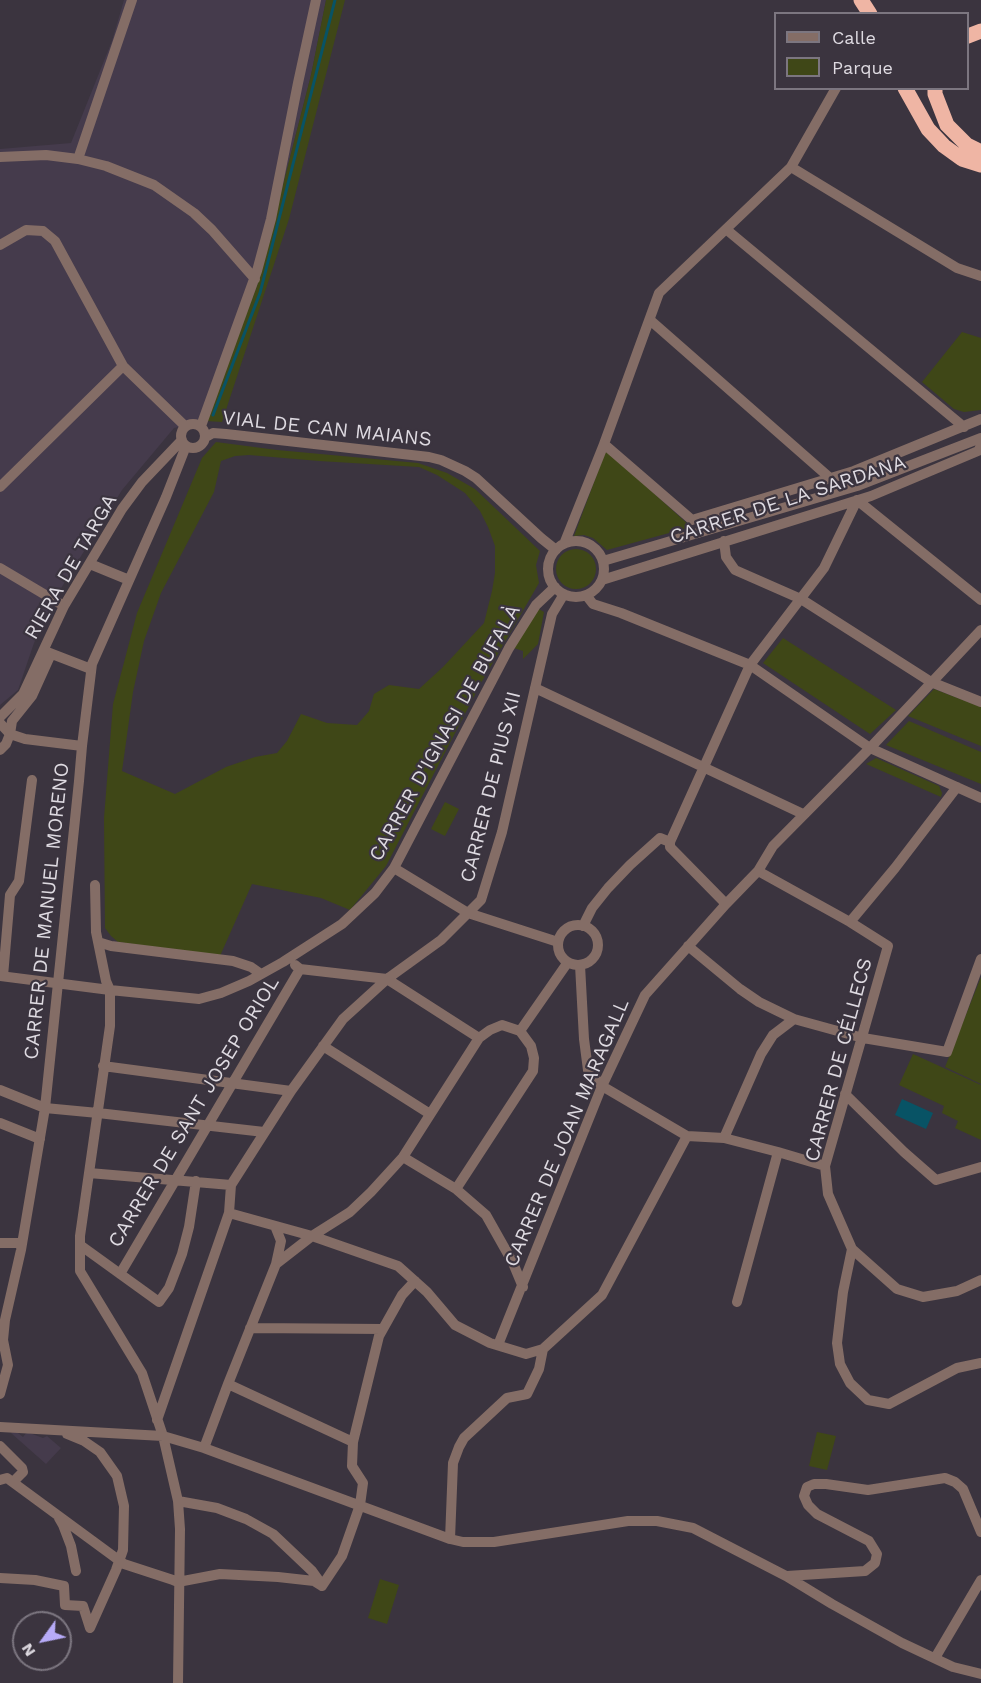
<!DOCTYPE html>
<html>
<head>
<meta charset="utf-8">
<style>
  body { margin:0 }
  #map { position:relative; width:981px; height:1683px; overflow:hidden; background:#3b343f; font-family:"Work Sans",sans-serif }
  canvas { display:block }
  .legend { position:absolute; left:774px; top:12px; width:195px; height:78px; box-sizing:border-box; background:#3b343f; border:2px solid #7c7680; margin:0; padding:8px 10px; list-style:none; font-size:18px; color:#dedae1 }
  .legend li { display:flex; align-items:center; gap:12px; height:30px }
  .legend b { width:30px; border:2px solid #7c7680 }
  .north { position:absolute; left:12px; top:1611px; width:60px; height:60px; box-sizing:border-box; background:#3b343f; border:2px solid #7c7680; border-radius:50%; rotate:237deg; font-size:16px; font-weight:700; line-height:24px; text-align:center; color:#dedae1 }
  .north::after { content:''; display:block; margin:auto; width:21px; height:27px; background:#b7abf8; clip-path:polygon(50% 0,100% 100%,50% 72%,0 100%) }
</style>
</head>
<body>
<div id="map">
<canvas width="981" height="1683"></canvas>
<ul class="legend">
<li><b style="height:8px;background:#846d66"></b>Calle</li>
<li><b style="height:16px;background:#3f4717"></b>Parque</li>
</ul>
<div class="north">N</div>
</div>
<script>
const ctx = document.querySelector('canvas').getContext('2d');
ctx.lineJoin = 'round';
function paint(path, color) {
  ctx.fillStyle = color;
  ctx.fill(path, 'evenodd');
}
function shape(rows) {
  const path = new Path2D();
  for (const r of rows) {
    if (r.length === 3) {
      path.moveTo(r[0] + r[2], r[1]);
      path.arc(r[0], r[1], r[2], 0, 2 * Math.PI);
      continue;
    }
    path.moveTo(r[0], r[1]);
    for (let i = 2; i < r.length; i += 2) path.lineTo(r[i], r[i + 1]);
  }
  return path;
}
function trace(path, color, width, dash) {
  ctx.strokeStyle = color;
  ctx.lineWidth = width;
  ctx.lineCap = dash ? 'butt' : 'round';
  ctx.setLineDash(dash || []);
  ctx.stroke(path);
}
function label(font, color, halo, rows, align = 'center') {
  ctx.font = font + ' "Work Sans",sans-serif';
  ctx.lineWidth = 4.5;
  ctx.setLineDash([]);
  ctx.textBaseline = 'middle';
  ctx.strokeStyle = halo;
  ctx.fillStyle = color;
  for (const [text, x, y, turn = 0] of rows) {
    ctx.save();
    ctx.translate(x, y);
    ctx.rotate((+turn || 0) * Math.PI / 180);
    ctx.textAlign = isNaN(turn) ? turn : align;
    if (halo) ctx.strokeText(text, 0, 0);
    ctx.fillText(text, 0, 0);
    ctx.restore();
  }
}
const built = shape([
  [124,0,326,0,311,75,258,283,206,421,174,428,122,490,55,598,34,643,18,690,0,705,0,149,71,143,112,41],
  [13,1429,23,1437,27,1432,43,1438,47,1436,61,1448,46,1464,11,1433]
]);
const green = shape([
  [326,0,345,0,289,219,222,422,206,421,258,283,311,75],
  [962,332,981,338,981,410,964,412,954,409,922,382],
  [216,442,277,450,418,463,447,473,475,489,540,551,536,565,539,583,481,683,386,866,350,910,321,898,252,884,220,956,118,942,111,936,105,928,104,818,113,704,137,613,202,458],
  [249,455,319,461,419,467,437,475,465,493,480,511,488,527,495,546,495,573,492,591,484,623,443,667,419,689,389,685,374,694,369,711,357,725,327,723,301,714,287,741,277,753,255,757,226,767,175,794,122,771,133,692,144,641,161,593,214,492,221,461,235,456],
  [606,450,691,527,607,550,593,538,584,535,574,536],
  [576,569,20],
  [537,608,544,612,538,644,523,659,523,651,514,648],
  [783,638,896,710,870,734,763,663],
  [934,689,981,707,981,746,908,716],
  [909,721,981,752,981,784,886,745],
  [876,758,939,786,942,793,941,797,866,764],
  [445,802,459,809,445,836,431,829],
  [981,977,981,1084,945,1067],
  [913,1054,981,1085,981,1140,955,1128,958,1121,942,1113,944,1106,899,1085],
  [817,1432,836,1436,827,1470,809,1466],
  [380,1579,399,1585,387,1624,368,1618]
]);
const water = shape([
  [902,1099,933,1113,926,1129,895,1115]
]);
const stream = shape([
  [213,415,260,293,335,0]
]);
const minor = shape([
  [0,157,46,155,78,159,106,166,154,185,194,213,212,230,255,279],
  [78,159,132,0],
  [791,167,957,268,981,276],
  [727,230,964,427],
  [0,245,26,230,43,231,55,241,123,366,185,426],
  [650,320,830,478],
  [193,436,12],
  [201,426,257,271,271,219,298,83,316,0],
  [206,437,213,433,226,434,429,457,441,460,465,471,476,478,541,538,556,550],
  [604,444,692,520,854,471,981,419],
  [0,487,123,366],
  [857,500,981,600],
  [724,541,726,557,735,570,801,599,931,682,981,702],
  [576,569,28],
  [564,544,604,444,659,293,791,167,836,88],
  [603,561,857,486,981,438],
  [90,564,129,580],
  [0,568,64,606],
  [602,580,871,496,978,451,981,446],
  [586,595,593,604,621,613,750,665,870,748,981,798],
  [47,652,91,669],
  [535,688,803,814],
  [0,717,23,694,64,606,122,509,142,482,182,440],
  [0,723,10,734,25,739,82,746],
  [0,750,6,744,10,734,12,721,32,696,51,654],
  [394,868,468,913,558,942],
  [758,871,850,922,888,946,825,1166,828,1194,852,1249,843,1292,837,1343,840,1364,850,1383,868,1400,889,1404,957,1368,981,1363],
  [95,885,96,932,106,981,110,990,110,1026,80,1236,80,1271,142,1373,163,1436,178,1501,180,1529,178,1683],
  [726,904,670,847,670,842,750,665,824,568,857,500],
  [850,922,895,868,957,787],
  [578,945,20],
  [583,926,592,908,608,888,630,865,660,838,670,842],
  [98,942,111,946,233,961,251,967,261,974],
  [688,946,740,989,759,1002,794,1019,863,1038,947,1052,981,959],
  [295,965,300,969,387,979,479,1038],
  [580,965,584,1039,588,1070,602,1086,687,1136,724,1138,778,1152,825,1166],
  [0,976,110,990,199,999,221,993,249,981,283,962,342,924,375,893,394,868,509,648,536,605,555,587],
  [3,976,10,895,19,881,32,780],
  [323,1046,430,1114],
  [103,1066,291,1091],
  [0,1090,45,1108,98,1113,264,1132],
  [845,1094,904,1152,936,1180,981,1167],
  [0,1123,40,1139],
  [724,1138,761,1054,773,1035,794,1019],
  [403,1157,456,1189,486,1215,513,1263,523,1287],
  [89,1173,231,1185],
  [456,1189,533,1071,534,1058,531,1046,520,1031],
  [229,1213,312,1236,398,1266,427,1292,455,1325,490,1343,526,1354,543,1349],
  [275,1226,281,1241,276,1264],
  [0,1243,22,1243],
  [80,1245,159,1302,169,1288,182,1254,189,1227,196,1181],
  [852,1249,897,1289,923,1297,957,1291,981,1280],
  [120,1274,300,969],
  [737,1302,778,1152],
  [250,1328,383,1329],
  [498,1345,602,1086,645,995,726,904,758,871,773,846,870,748,981,630],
  [228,1384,353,1442],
  [0,1394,8,1365,3,1340,5,1320,21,1250,45,1108,79,781,82,746,92,664,166,497,186,446],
  [157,1420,229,1213,231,1185,291,1091,343,1019,387,979,441,940,481,900,502,832,552,614,564,594],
  [0,1427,163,1436,204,1448,450,1539,463,1542,494,1542,628,1521,657,1521,693,1528,786,1576,832,1604,902,1643,953,1667,981,1674],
  [67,1434,84,1441,100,1452,117,1476,124,1506,123,1550,116,1570,90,1628],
  [0,1446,22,1468,23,1472,13,1482],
  [204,1448,228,1384,276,1264,312,1236,350,1212,371,1192,403,1157,479,1038,490,1030,502,1025,520,1031,568,962],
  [0,1480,7,1478,124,1564,173,1580,178,1582,220,1574,278,1577,314,1581,322,1586],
  [178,1501,217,1508,246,1519,273,1534,312,1571,322,1585],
  [59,1518,63,1525,71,1546,76,1571],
  [450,1539,453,1463,459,1447,464,1438,507,1398,527,1394,539,1369,543,1349,602,1295,687,1136],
  [787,1576,865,1571,875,1563,877,1554,869,1541,817,1514,808,1505,804,1496,807,1487,814,1484,826,1484,868,1490,945,1478,955,1482,963,1489,981,1532],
  [0,1578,35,1580,64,1586,65,1605,83,1606,90,1628],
  [322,1586,342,1556,360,1505,363,1483,352,1466,353,1442,379,1336,402,1295,415,1281],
  [935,1658,981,1580]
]);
const highway = shape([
  [861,0,870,14],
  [968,36,981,31],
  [905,88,928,129,944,146,962,159,981,165],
  [935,88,935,94,947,125,967,145,981,152]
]);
const streetNames = [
  ["VIAL DE CAN MAIANS",327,429,6],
  ["CARRER DE LA SARDANA",788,500,-18],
  ["RIERA DE TARGA",71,567,-60],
  ["CARRER D'IGNASI DE BUFALÀ",445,733,-61],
  ["CARRER DE PIUS XII",491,787,-76],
  ["CARRER DE MANUEL MORENO",47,911,-84],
  ["CARRER DE CÉLLECS",839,1060,-75],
  ["CARRER DE SANT JOSEP ORIOL",194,1112,-59],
  ["CARRER DE JOAN MARAGALL",567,1133,-67]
];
paint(built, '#453b4c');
paint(green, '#3f4717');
paint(water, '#085365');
trace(stream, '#085365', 3);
trace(minor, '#846d66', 10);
trace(highway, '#efb5a4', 15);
label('20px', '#dedae1', '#3b343f', streetNames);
</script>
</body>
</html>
